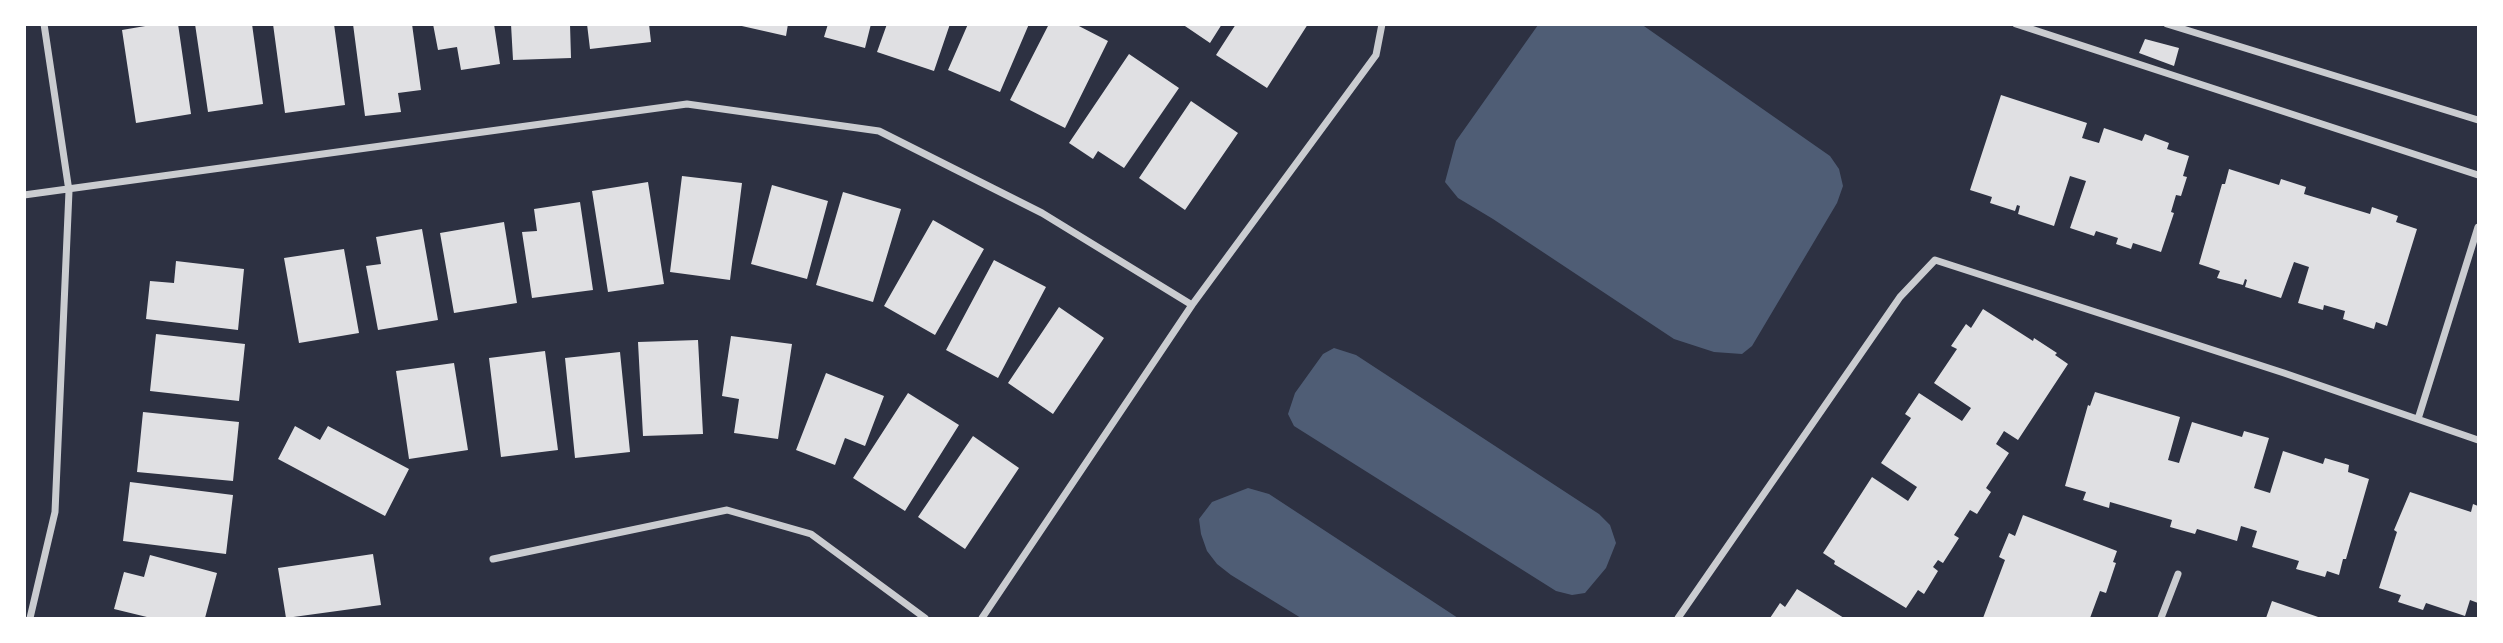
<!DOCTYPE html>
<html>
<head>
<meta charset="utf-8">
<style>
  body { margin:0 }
  #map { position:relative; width:2503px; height:643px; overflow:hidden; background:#2d3142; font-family:"IBM Plex Sans",sans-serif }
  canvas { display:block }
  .frame { position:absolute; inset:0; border:26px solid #fff; pointer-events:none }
</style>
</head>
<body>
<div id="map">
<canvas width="2503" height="643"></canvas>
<div class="frame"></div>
</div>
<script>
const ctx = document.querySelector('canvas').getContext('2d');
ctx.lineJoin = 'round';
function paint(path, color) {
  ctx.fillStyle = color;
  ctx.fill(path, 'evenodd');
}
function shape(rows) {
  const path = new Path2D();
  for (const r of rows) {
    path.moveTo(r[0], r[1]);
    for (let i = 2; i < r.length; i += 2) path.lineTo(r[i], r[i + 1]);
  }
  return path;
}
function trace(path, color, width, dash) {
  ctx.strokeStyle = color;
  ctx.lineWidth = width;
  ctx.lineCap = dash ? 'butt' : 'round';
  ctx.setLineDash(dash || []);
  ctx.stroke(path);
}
const water = shape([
  [1641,24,1830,156,1839,169,1843,186,1837,203,1752,346,1742,354,1714,352,1674,339,1493,219,1458,198,1445,182,1456,141,1538,25],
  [1334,348,1356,355,1599,514,1610,525,1616,543,1606,568,1585,593,1572,595,1556,591,1294,426,1288,414,1295,393,1323,354],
  [1248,488,1269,494,1458,618,1301,618,1231,575,1217,564,1207,551,1201,534,1199,519,1212,502]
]);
const building = shape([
  [157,24,178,24,191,114,136,123,122,30],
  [195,24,252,24,263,104,208,112],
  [273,24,334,24,345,105,285,113],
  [353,24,412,24,421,90,398,93,401,112,365,116],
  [433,24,494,24,500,64,461,70,457,47,438,50],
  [511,24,570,24,571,58,513,60],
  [587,24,649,24,651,42,590,49],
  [733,24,788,24,786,36],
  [828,24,871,24,865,48,824,37],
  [887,24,950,24,934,71,877,52],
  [968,24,1029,24,1000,92,948,70],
  [1049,24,1075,24,1108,41,1065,128,1010,100],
  [1182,24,1222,24,1210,43],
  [1236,24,1308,24,1267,88,1216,55],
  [2145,39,2179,48,2174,66,2139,53],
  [1129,54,1179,88,1124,168,1098,151,1093,159,1069,143],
  [2001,95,2087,123,2082,138,2099,143,2104,128,2142,141,2145,134,2169,143,2167,149,2189,156,2183,176,2187,177,2181,196,2176,195,2171,212,2174,213,2161,252,2133,243,2131,249,2116,244,2118,238,2096,231,2094,236,2070,228,2086,181,2070,176,2054,226,2018,214,2020,206,2017,205,2015,211,1990,203,1992,197,1970,190],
  [1191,101,1238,133,1185,210,1139,178],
  [2229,169,2279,185,2281,179,2306,187,2304,194,2370,214,2372,207,2398,216,2396,222,2417,229,2387,326,2376,322,2374,329,2343,319,2345,311,2324,305,2323,310,2298,303,2309,267,2294,262,2281,298,2245,287,2247,280,2245,279,2243,285,2217,278,2220,271,2199,264,2222,184,2225,184],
  [682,176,742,183,730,280,670,272],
  [648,182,664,284,608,292,592,191],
  [772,185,828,201,807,279,751,264],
  [843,192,901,209,873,302,816,285],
  [580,202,593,290,532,298,522,232,537,231,534,209],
  [933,220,984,249,935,335,884,306],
  [504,222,517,303,454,313,440,233],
  [422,229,438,320,378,330,366,266,381,264,376,237],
  [344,249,359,333,299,343,284,258],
  [994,260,1046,287,998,378,946,350],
  [176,261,244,269,238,330,146,319,150,281,174,283],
  [1059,307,1104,338,1053,414,1008,383],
  [1983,309,2033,341,2034,338,2057,353,2055,355,2068,364,2018,440,2004,431,1996,444,2009,453,1986,488,1991,492,1977,514,1970,510,1954,535,1959,538,1943,563,1938,560,1933,567,1938,571,1924,594,1918,590,1906,608,1834,564,1835,561,1823,553,1872,477,1908,501,1917,487,1881,463,1911,418,1905,414,1919,393,1962,421,1971,408,1934,383,1957,349,1951,346,1966,324,1971,328],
  [156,334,245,344,239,401,150,391],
  [731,336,792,344,778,439,734,433,739,399,722,396],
  [698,340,703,434,643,436,638,342],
  [545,351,558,450,501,457,489,358],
  [620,352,630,452,575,458,565,358],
  [454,363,468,450,409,459,396,371],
  [826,373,884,396,865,446,845,438,835,465,796,450],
  [2095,392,2180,417,2168,460,2179,463,2192,422,2242,437,2244,431,2269,438,2254,488,2270,493,2283,451,2323,464,2325,458,2349,465,2348,472,2369,479,2346,559,2343,559,2339,575,2327,571,2325,577,2296,569,2299,561,2252,547,2257,531,2241,526,2237,541,2197,529,2195,534,2170,527,2172,520,2110,502,2109,508,2083,500,2086,492,2065,486,2088,405,2090,406],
  [908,393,959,425,905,511,853,478],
  [143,412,239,422,233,481,137,472],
  [295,426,320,440,328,426,409,469,385,516,278,459],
  [973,436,1019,468,965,549,918,517],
  [130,482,233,495,226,554,123,541],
  [2410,492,2471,512,2473,504,2478,506,2478,603,2470,600,2465,616,2426,603,2423,610,2398,602,2401,595,2379,588,2397,532,2394,530],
  [2023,515,2117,551,2113,562,2116,563,2106,593,2100,591,2090,618,1983,618,2005,560,1999,557,2009,533,2015,536],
  [373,554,381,605,286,618,278,568],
  [150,555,217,573,205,618,151,618,114,609,124,572,144,577],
  [1797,589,1844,618,1770,618,1780,603,1785,607],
  [2272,601,2321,618,2266,618]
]);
const minor = shape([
  [2016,24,2478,175],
  [2167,24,2478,120],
  [24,195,687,104,879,131,1042,213,1192,305],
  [2418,419,2478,227],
  [493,559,727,510,811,534,925,618],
  [30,618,55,512,69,191,44,24],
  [982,618,1192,305,1376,55,1382,24],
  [1678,618,1900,297,1935,260,2284,373,2478,440],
  [2161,618,2178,574]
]);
paint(water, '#4f5d75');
paint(building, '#e0e0e3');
trace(minor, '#caccd0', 7);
</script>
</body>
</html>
